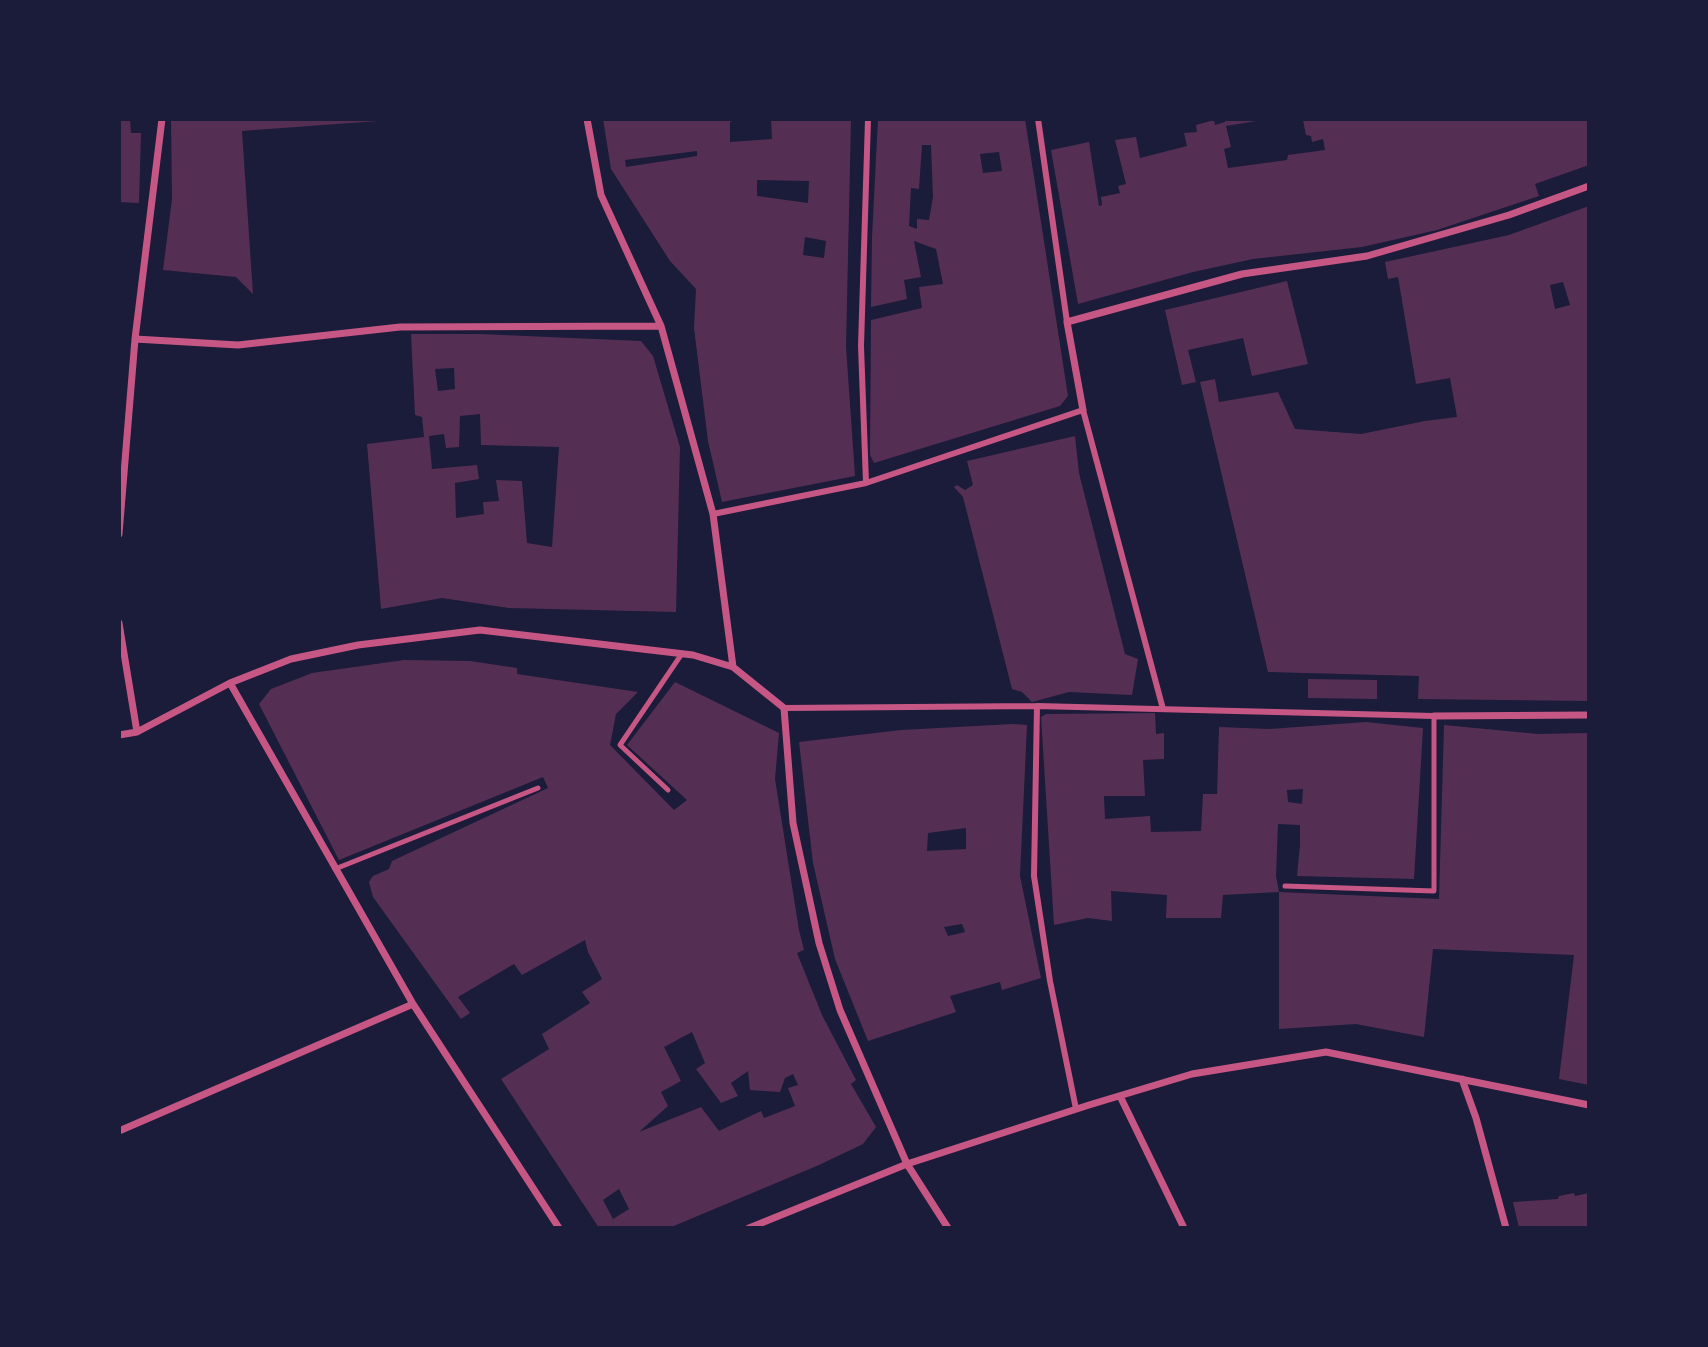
<!DOCTYPE html>
<html>
<head>
<meta charset="utf-8">
<style>
  body { margin:0 }
  #map { position:relative; width:1708px; height:1347px; overflow:hidden; background:#1b1b3a; font-family:Signika,sans-serif }
  canvas { display:block }
  .frame { position:absolute; inset:0; border:121px solid #1b1b3a; pointer-events:none }
</style>
</head>
<body>
<div id="map">
<canvas width="1708" height="1347"></canvas>
<div class="frame"></div>
</div>
<script>
const ctx = document.querySelector('canvas').getContext('2d');
ctx.lineJoin = 'round';
function paint(path, color) {
  ctx.fillStyle = color;
  ctx.fill(path, 'evenodd');
}
function shape(rows) {
  const path = new Path2D();
  for (const r of rows) {
    path.moveTo(r[0], r[1]);
    for (let i = 2; i < r.length; i += 2) path.lineTo(r[i], r[i + 1]);
  }
  return path;
}
function trace(path, color, width, dash) {
  ctx.strokeStyle = color;
  ctx.lineWidth = width;
  ctx.lineCap = dash ? 'butt' : 'round';
  ctx.setLineDash(dash || []);
  ctx.stroke(path);
}
const building = shape([
  [119,119,130,119,131,133,141,133,139,203,119,202],
  [171,119,378,119,378,121,242,131,253,294,236,277,163,270,172,199],
  [603,119,737,119,730,122,730,142,772,139,771,119,851,119,846,347,855,476,722,502,708,441,694,328,696,289,670,261,611,169],
  [697,151,697,156,626,167,625,160],
  [757,180,809,181,808,203,757,196],
  [805,237,826,241,824,258,803,255],
  [878,119,1025,119,1068,396,1060,406,874,463,870,455,871,320,922,308,919,287,943,284,936,249,914,241,921,277,904,280,907,299,871,307,872,237],
  [922,145,931,145,933,197,929,220,917,219,917,229,909,226,911,188,919,189],
  [999,152,1002,171,983,173,980,154],
  [1225,119,1268,119,1226,126,1231,147,1224,149,1228,168,1287,160,1288,155,1325,150,1323,139,1312,142,1311,136,1306,135,1303,120,1305,119,1589,119,1589,165,1535,184,1539,196,1437,230,1362,247,1253,259,1193,272,1078,304,1051,150,1089,142,1099,206,1102,205,1101,197,1120,193,1118,186,1126,184,1115,140,1136,137,1140,158,1187,146,1184,133,1197,132,1196,125,1214,120,1215,125,1225,122],
  [1589,206,1589,701,1418,699,1419,676,1268,672,1200,382,1215,379,1219,402,1278,392,1295,429,1361,434,1425,421,1457,417,1450,378,1416,384,1398,277,1388,279,1385,262,1509,235],
  [1563,282,1570,305,1555,309,1550,285],
  [1287,281,1308,364,1252,376,1243,338,1188,350,1196,382,1182,385,1165,310],
  [411,334,480,334,641,341,653,356,680,447,676,612,509,608,442,598,381,609,367,444,424,437,422,417,415,415],
  [454,368,455,389,438,391,435,369],
  [480,414,481,445,559,447,552,547,527,543,522,481,496,480,499,501,483,502,484,514,456,518,455,483,479,479,477,465,432,469,429,436,444,434,446,448,459,447,460,416],
  [1075,436,1079,473,1125,654,1138,659,1132,695,1069,692,1032,702,1022,692,1012,689,963,497,954,487,957,485,965,490,973,485,967,461],
  [404,660,470,661,517,668,517,674,638,692,616,714,610,745,674,810,687,800,627,745,675,682,779,733,775,779,799,930,804,950,797,953,822,1015,856,1080,851,1084,876,1127,863,1144,819,1165,669,1228,599,1228,501,1079,549,1049,542,1034,590,1003,582,992,602,979,588,952,585,940,522,975,514,964,458,997,470,1013,461,1019,373,897,369,882,373,876,389,869,392,861,548,788,543,777,339,860,259,704,271,689,312,673],
  [692,1032,705,1063,696,1069,721,1103,738,1096,731,1083,748,1071,750,1090,780,1092,785,1078,793,1074,798,1085,788,1088,795,1106,764,1118,761,1111,719,1131,701,1107,639,1132,668,1106,661,1092,681,1081,664,1047],
  [619,1189,629,1209,613,1219,603,1200],
  [1308,679,1377,680,1377,699,1308,698],
  [1155,713,1156,734,1164,733,1164,759,1143,760,1145,796,1104,796,1105,819,1150,816,1151,832,1201,831,1203,794,1217,794,1219,727,1270,729,1366,722,1423,728,1414,879,1297,876,1300,845,1300,825,1278,824,1276,876,1279,892,1223,895,1221,918,1166,918,1167,895,1111,891,1112,921,1088,918,1054,925,1041,717,1046,714],
  [1303,789,1302,804,1288,802,1287,790],
  [1013,724,1027,725,1020,876,1041,978,1002,990,1000,982,950,996,956,1012,868,1041,835,959,813,863,799,742,901,730],
  [966,828,966,849,927,851,928,833],
  [962,924,965,932,948,936,944,927],
  [1444,725,1538,734,1589,733,1589,1085,1559,1079,1574,955,1433,949,1424,1037,1356,1024,1279,1029,1279,892,1439,899],
  [1574,1193,1575,1196,1589,1193,1589,1228,1519,1228,1513,1202,1558,1199,1559,1196]
]);
const service = shape([
  [668,790,620,745,681,655],
  [335,869,538,788],
  [1285,886,1434,891,1434,716]
]);
const pedestrian = shape([
  [1038,119,1067,322],
  [866,483,861,346,868,119],
  [713,514,866,483,1083,410,1163,709],
  [1037,706,1034,876,1050,981,1076,1109],
  [784,708,1037,706,1434,716]
]);
const minor = shape([
  [587,119,601,195,661,326,713,514,733,667,784,708,793,823,819,943,840,1010,907,1164,948,1228],
  [135,339,238,345,400,327,661,326],
  [1083,410,1067,322,1242,274,1367,256,1509,215,1589,186],
  [119,534,135,339,162,119],
  [119,623,137,732],
  [230,683,413,1004,559,1228],
  [1434,716,1589,715],
  [119,735,137,732,230,683,291,659,358,645,480,630,693,655,733,667],
  [1462,1079,1476,1118,1506,1228],
  [1120,1096,1184,1228],
  [119,1131,413,1004],
  [749,1228,907,1164,1089,1105,1192,1074,1326,1052,1589,1105]
]);
paint(building, '#542f53');
trace(service, '#c65784', 5);
trace(pedestrian, '#c65784', 6);
trace(minor, '#c65784', 7);
</script>
</body>
</html>
